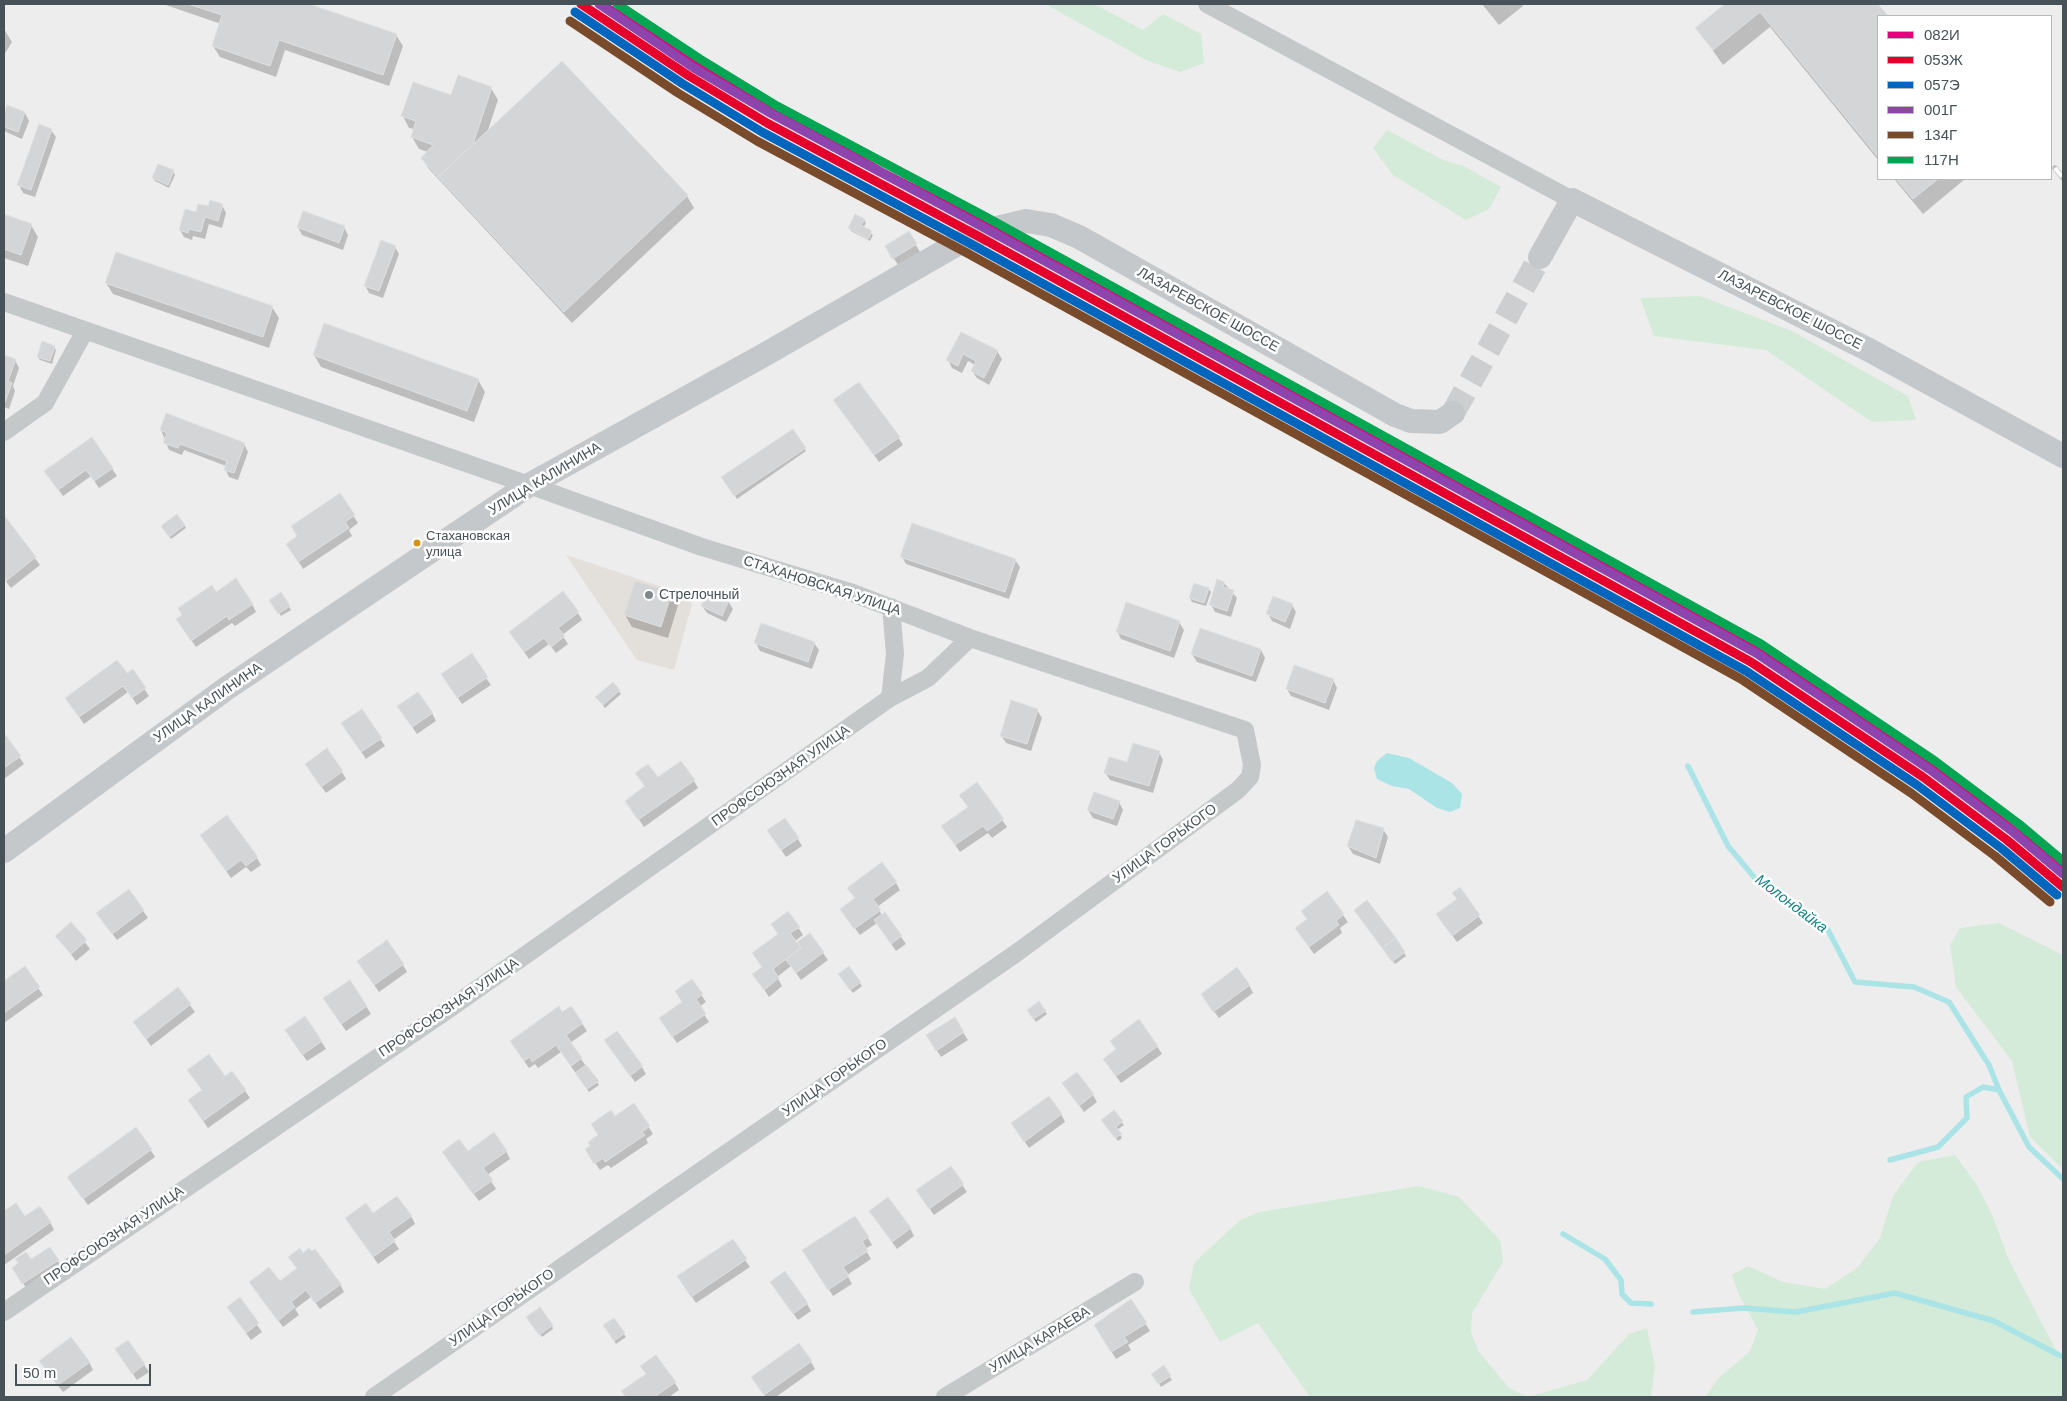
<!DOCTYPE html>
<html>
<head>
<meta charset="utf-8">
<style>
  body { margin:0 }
  #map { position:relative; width:2067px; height:1401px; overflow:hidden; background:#eeeded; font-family:Helvetica,sans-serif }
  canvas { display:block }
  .frame { position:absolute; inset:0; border:5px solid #465258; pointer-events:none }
  .legend { position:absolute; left:1877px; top:15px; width:175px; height:165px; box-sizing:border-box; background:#fff; border:1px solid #b5babc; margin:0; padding:6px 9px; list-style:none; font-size:15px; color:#465258 }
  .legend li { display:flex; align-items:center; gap:10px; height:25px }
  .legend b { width:25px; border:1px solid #b5babc }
  .scale { position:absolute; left:15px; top:1364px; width:136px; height:22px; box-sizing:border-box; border:2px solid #465258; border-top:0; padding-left:6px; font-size:15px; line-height:18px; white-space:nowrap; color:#465258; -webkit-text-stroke:4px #fff; paint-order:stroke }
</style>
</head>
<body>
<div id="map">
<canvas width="2067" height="1401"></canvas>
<div class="frame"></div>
<ul class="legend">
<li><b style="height:6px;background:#e5007d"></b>082И</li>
<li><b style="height:6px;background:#e4002b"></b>053Ж</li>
<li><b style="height:6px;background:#0065bd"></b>057Э</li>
<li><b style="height:6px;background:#8e44ad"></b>001Г</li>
<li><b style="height:6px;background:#7a4b2a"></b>134Г</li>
<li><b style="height:6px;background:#00a651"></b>117Н</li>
</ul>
<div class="scale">50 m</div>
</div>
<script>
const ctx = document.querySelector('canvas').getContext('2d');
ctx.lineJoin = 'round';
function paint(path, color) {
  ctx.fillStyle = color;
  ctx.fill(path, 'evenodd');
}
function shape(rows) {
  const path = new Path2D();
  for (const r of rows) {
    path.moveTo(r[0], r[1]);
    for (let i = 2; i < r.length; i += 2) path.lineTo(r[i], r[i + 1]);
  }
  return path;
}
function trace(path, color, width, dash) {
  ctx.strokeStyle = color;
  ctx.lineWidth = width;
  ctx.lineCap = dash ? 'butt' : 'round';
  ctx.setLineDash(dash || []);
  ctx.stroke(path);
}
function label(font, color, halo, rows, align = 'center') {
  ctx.font = font + ' Helvetica,sans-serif';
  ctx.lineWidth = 5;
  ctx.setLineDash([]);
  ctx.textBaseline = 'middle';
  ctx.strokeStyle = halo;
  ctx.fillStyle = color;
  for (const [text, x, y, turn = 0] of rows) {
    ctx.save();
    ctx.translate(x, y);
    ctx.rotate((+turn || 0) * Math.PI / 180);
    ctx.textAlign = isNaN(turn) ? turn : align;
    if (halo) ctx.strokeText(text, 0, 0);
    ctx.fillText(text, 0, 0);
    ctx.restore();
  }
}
const commercial = shape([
  [566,555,686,595,692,604,674,670,637,660]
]);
const green = shape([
  [1045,4,1094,4,1143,30,1163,14,1201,34,1204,63,1180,72,1146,60],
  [1387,130,1443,160,1464,166,1501,187,1489,209,1466,220,1393,175,1373,148],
  [1700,296,1792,331,1908,396,1916,420,1872,422,1766,350,1654,336,1640,298],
  [1999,923,2063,955,2063,1169,2030,1137,2012,1061,1956,987,1950,945,1960,928],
  [1955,1155,1977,1185,1993,1217,2008,1258,2063,1364,2063,1397,1705,1397,1718,1379,1750,1351,1758,1330,1739,1295,1732,1275,1748,1266,1783,1282,1825,1289,1857,1268,1880,1238,1893,1196,1918,1162],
  [1419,1186,1459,1197,1500,1240,1503,1262,1472,1313,1471,1333,1479,1352,1509,1388,1528,1397,1587,1380,1629,1334,1647,1328,1655,1366,1651,1397,1310,1397,1258,1323,1220,1342,1189,1289,1194,1263,1240,1220,1260,1212]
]);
const water = shape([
  [1387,753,1409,758,1452,783,1462,794,1460,808,1450,812,1437,808,1409,789,1392,786,1377,779,1374,768,1377,761]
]);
const shadow = shape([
  [163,4,305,4,396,35,403,46,389,86,285,50,276,77,220,57,213,46,221,24],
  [1482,4,1522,4,1523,6,1499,25],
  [1727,4,1877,4,1887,16,1878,16,1878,160,1770,27,1723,65,1697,28],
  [4,29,12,42,4,55],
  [562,62,687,196,694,208,572,323,429,169,422,158,428,152,419,149,412,137,415,129,409,128,403,116,452,97,491,88,498,100,487,133],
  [8,107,25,113,29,121,22,139,6,132,4,129,4,118],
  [51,130,56,137,35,197,23,193,19,185],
  [173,171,175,175,169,188,155,181,153,178],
  [1894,179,1965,179,1923,214],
  [222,205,226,213,222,228,209,224,205,239,193,236,192,240,184,237,180,230,197,214],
  [4,216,31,225,38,237,28,266,4,258],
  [864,220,866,223,863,228,873,235,870,241,851,231,849,228],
  [298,227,344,227,348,235,343,250,302,235],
  [909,233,920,252,898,265,886,246],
  [395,247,399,254,383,298,369,293,365,285],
  [106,283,272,307,279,318,269,348,113,294],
  [961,333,997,351,1002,359,989,385,977,378,972,371,975,365,968,361,962,373,952,368,948,360],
  [54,347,56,350,52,364,40,360,38,357],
  [314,355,478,380,485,392,474,422,321,367],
  [4,356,15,360,19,368,13,386,15,391,9,409,4,407],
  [839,408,898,437,903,445,879,462],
  [161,430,244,444,248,452,238,480,229,477,225,469,226,466,184,450,182,455,169,450],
  [792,431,806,451,737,499,723,478],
  [92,439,117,476,99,488,91,476,63,496,50,478],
  [340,495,358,523,349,530,352,536,303,569,292,551,298,537],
  [4,517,40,565,11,588,4,579],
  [184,525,186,528,171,539,164,530],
  [902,557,1015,560,1020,567,1009,599,906,564],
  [1224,583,1237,598,1231,617,1215,612,1211,605],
  [1209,589,1211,592,1206,606,1192,602,1190,598],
  [280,593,291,610,281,616,270,600],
  [671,593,678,605,668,638,632,627,625,615],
  [216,594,252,604,256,612,235,626,232,623,196,647,182,627],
  [728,601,733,609,726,622,707,613,702,606],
  [1292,605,1296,612,1290,629,1272,621,1268,614],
  [578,613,582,620,562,635,568,644,556,653,549,644,529,659,515,639],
  [1179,622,1184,630,1174,658,1121,639,1117,631],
  [1201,629,1261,650,1265,658,1256,682,1197,662,1192,654],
  [756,643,814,643,819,650,812,669,760,651],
  [132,671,149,696,137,705,128,692,84,724,71,705],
  [486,678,491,685,462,704,447,682],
  [1333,680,1337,688,1329,710,1291,696,1287,689],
  [613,683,621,694,605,708,599,700],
  [1037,710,1042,718,1031,751,1006,743,1001,735],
  [361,711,385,746,366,759,347,731],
  [432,713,436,721,417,734,403,714],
  [4,735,24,764,4,779],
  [1159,752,1163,760,1153,793,1110,780,1105,772],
  [311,772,342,772,346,779,326,793],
  [657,779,694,781,698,788,644,827,631,808,646,787,641,781],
  [977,784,1007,827,992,838,988,833,960,852,947,833,969,808],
  [1119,802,1123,810,1117,826,1093,818,1088,810],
  [1383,829,1388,837,1380,864,1353,854,1348,846],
  [773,838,798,839,802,846,786,857],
  [206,842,257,858,261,865,251,872,246,867,231,878],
  [896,883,900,890,877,907,882,915,885,914,906,944,896,951,877,923,860,935,846,917,856,899,853,896],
  [1460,889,1483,923,1457,942,1442,921,1458,900],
  [129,891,148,918,117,940,102,920],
  [1327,893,1348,922,1340,928,1342,933,1314,954,1296,929,1308,920],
  [1355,910,1395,939,1406,956,1395,964],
  [71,924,90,949,76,961,57,936],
  [772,925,798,927,803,935,795,941,797,944,810,935,828,960,801,980,791,966,777,977,782,986,769,997,754,974,763,968,779,935],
  [403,965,407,972,379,992,363,969],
  [24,968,43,995,4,1023,4,982],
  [849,968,862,986,853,993,841,978],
  [692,981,706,1002,699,1007,709,1022,677,1043,665,1026,683,1003],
  [1249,985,1253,993,1219,1018,1207,1002],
  [178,989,195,1012,151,1046,135,1023],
  [1039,1003,1047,1014,1036,1022,1028,1010],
  [329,1006,366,1006,371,1014,346,1031],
  [571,1007,587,1031,570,1043,599,1085,589,1092,561,1052,538,1068,535,1064,529,1068,516,1049],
  [954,1019,968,1040,941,1057,928,1036],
  [291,1038,321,1041,326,1049,307,1061],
  [1157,1046,1162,1054,1121,1083,1109,1067],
  [610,1048,642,1067,646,1074,635,1082],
  [232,1072,250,1098,208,1128,194,1108,203,1091,193,1077,224,1078],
  [1064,1084,1093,1095,1097,1102,1084,1112],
  [634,1105,653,1134,646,1139,648,1143,611,1168,608,1165,600,1170,591,1157,591,1147,615,1118],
  [1114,1112,1124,1125,1117,1130,1122,1138,1118,1141,1105,1124],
  [1061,1114,1065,1122,1029,1148,1017,1131],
  [150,1149,155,1157,88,1205,73,1185],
  [506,1151,510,1159,487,1175,496,1189,479,1201,448,1160,468,1153],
  [951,1168,967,1192,934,1215,922,1198],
  [15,1204,25,1218,50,1222,54,1230,4,1265,4,1212],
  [870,1212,910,1228,914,1236,897,1249],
  [373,1215,411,1216,415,1224,393,1240,399,1249,378,1264,347,1219],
  [868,1238,872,1245,865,1249,871,1259,847,1275,852,1284,833,1296,808,1257],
  [302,1254,340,1284,344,1292,320,1309,311,1297,295,1309,299,1315,283,1327,251,1283,279,1283,298,1269,294,1265],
  [745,1260,750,1267,696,1303,683,1284],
  [30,1261,58,1261,62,1268,28,1291,18,1275],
  [776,1290,807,1304,811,1311,798,1320],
  [239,1299,262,1332,251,1340,233,1315],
  [1131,1300,1150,1331,1128,1345,1131,1350,1116,1359,1100,1333,1111,1316,1109,1314],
  [530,1320,552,1325,553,1329,542,1337],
  [614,1320,626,1337,616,1344,605,1326],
  [128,1341,149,1372,137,1380,121,1357],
  [89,1362,93,1370,63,1392,45,1369],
  [811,1362,815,1369,776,1397,766,1397,757,1385],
  [1163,1367,1172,1380,1161,1387,1153,1374],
  [675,1383,679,1390,669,1397,627,1397,623,1391]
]);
const stream = shape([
  [1688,766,1728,846,1759,883,1827,928,1855,982,1914,987,1949,1002,1989,1065,1999,1090,2029,1147,2063,1179],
  [1890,1160,1938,1147,1967,1118,1966,1097,1983,1087,1999,1090],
  [1563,1234,1605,1259,1621,1280,1622,1294,1631,1303,1651,1304],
  [1693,1312,1743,1308,1796,1312,1895,1293,1994,1321,2063,1357]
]);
const building = shape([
  [188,4,309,4,397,34,383,75,279,40,270,66,212,46,222,15,188,4],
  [1725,4,1878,4,1888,16,1878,16,1878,157,1760,12,1713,50,1695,28,1725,4],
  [562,61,688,195,564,312,438,177,562,61],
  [458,75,492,87,473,144,438,177,421,158,433,145,411,137,416,121,401,116,413,82,451,95,458,75],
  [7,105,25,112,18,132,4,127,4,114,7,105],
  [39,124,52,129,31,190,17,185,39,124],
  [158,164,174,170,168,185,152,178,158,164],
  [1896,179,1938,179,1913,199,1896,179],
  [210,200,223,204,218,221,205,217,201,232,189,229,188,233,179,230,185,209,196,212,198,204,208,206,210,200],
  [303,211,345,226,339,243,297,227,303,211],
  [4,214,32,224,21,255,4,249,4,214],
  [855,214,865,219,861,225,872,231,868,239,848,228,855,214],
  [909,231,917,244,892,259,885,246,909,231],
  [381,240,396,246,379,291,364,286,381,240],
  [116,252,273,306,263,337,105,283,116,252],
  [324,323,479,379,467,411,313,355,324,323],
  [961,332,998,350,984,378,971,371,976,361,963,354,958,366,946,360,961,332],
  [42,341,55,346,50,361,37,357,42,341],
  [4,355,16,359,8,381,12,383,5,402,4,355],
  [859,382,900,437,874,455,833,400,859,382],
  [166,413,245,443,234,473,224,470,227,461,180,444,178,448,163,443,167,433,160,430,166,413],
  [793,429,806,448,734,496,721,477,793,429],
  [92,437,113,468,94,481,86,470,58,490,44,471,92,437],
  [340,493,355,515,345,522,349,528,298,562,286,544,297,536,291,526,340,493],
  [177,514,185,525,169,537,161,526,177,514],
  [4,515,36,557,6,581,4,579,4,515],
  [912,523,1016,559,1005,592,900,557,912,523],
  [236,578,253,604,229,620,227,616,191,641,176,619,182,615,178,608,212,585,216,592,236,578],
  [1217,579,1225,582,1223,587,1234,590,1227,611,1209,605,1217,579],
  [635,581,672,592,661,627,624,615,635,581],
  [1194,583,1209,588,1204,603,1189,598,1194,583],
  [709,590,729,600,722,616,701,606,709,590],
  [563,591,579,612,558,628,565,636,551,647,544,638,524,652,509,632,563,591],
  [281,592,290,606,278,614,269,600,281,592],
  [1273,596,1293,604,1285,622,1266,614,1273,596],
  [1126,602,1180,621,1170,651,1116,632,1126,602],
  [761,623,815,642,808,662,754,643,761,623],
  [1200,628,1261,649,1252,676,1191,654,1200,628],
  [472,653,488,677,457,698,441,674,472,653],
  [117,660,127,673,133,669,146,688,132,698,123,686,79,717,65,698,117,660],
  [1294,665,1334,679,1325,703,1286,689,1294,665],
  [613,682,620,690,603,705,595,697,613,682],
  [418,692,433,713,412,727,397,706,418,692],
  [1011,700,1038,709,1027,744,1000,736,1011,700],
  [362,709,382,738,361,752,341,723,362,709],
  [4,733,21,756,4,768,4,733],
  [1133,743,1160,751,1149,786,1104,773,1109,757,1127,762,1133,743],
  [327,748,343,771,321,787,305,764,327,748],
  [681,761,695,780,638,820,625,801,645,786,635,773,648,764,658,777,681,761],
  [977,782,1004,819,987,831,983,826,955,845,941,826,968,807,959,795,977,782],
  [1094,792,1120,801,1113,819,1087,810,1094,792],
  [227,815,258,857,246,866,241,860,226,871,200,835,227,815],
  [785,818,799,838,781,850,767,830,785,818],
  [1356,820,1384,828,1376,858,1347,846,1356,820],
  [882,862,897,882,873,899,881,910,854,929,840,909,855,898,847,888,882,862],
  [1460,887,1480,915,1452,936,1436,914,1457,899,1452,893,1460,887],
  [129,889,144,910,112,934,96,913,129,889],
  [1327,891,1344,914,1336,921,1339,925,1309,947,1295,928,1307,919,1301,911,1327,891],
  [1367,900,1396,938,1382,948,1354,910,1367,900],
  [788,911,800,927,790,933,801,948,773,969,779,978,764,990,752,974,762,967,752,953,778,934,771,924,788,911],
  [885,912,902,936,891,944,874,920,885,912],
  [71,922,87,940,71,954,55,936,71,922],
  [810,933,824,952,796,973,786,960,801,948,797,942,810,933],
  [1396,938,1405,952,1392,962,1382,948,1396,938],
  [387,940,404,964,374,985,357,961,387,940],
  [25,966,40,987,4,1013,4,981,25,966],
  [849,966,861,982,850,990,838,974,849,966],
  [1237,967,1250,985,1213,1012,1201,994,1237,967],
  [692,979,703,994,696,999,706,1014,672,1037,659,1018,682,1002,675,991,692,979],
  [350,980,367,1006,341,1024,323,998,350,980],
  [178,987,191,1004,146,1039,133,1022,178,987],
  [1039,1001,1046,1011,1033,1019,1027,1010,1039,1001],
  [559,1006,562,1012,571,1006,583,1023,566,1035,582,1058,571,1066,556,1045,532,1062,530,1057,524,1061,510,1041,559,1006],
  [305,1016,322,1041,302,1055,285,1030,305,1016],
  [955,1017,964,1032,936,1051,926,1035,955,1017],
  [1139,1019,1158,1046,1116,1076,1103,1059,1116,1049,1110,1041,1139,1019],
  [617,1031,643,1066,630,1076,604,1040,617,1031],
  [209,1054,225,1076,232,1071,246,1090,203,1121,188,1100,202,1090,187,1070,209,1054],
  [586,1065,599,1081,587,1089,575,1073,586,1065],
  [1077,1072,1094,1094,1079,1106,1062,1083,1077,1072],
  [1049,1096,1062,1114,1024,1142,1011,1123,1049,1096],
  [634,1103,650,1126,642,1132,645,1135,605,1162,603,1158,594,1164,585,1149,590,1146,588,1142,598,1135,591,1124,611,1110,615,1116,634,1103],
  [1114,1110,1123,1121,1116,1127,1122,1134,1115,1138,1101,1120,1114,1110],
  [136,1127,152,1149,83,1199,67,1177,136,1127],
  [494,1132,507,1151,483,1168,493,1180,473,1194,442,1152,459,1139,468,1151,494,1132],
  [951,1166,964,1184,929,1209,916,1190,951,1166],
  [397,1196,412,1216,389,1232,395,1241,373,1257,345,1218,366,1203,373,1213,397,1196],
  [888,1197,911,1228,892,1242,869,1211,888,1197],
  [16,1203,25,1216,40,1206,51,1222,4,1255,4,1211,16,1203],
  [855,1216,869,1237,862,1241,868,1251,843,1267,849,1276,828,1290,802,1250,855,1216],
  [733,1239,747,1259,691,1297,677,1276,733,1239],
  [50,1247,59,1260,22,1284,12,1268,18,1263,15,1259,26,1252,31,1259,50,1247],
  [300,1248,303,1253,309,1248,312,1251,315,1249,341,1284,315,1303,306,1290,291,1302,295,1307,278,1321,249,1282,269,1267,280,1281,297,1268,288,1257,300,1248],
  [785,1271,808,1303,793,1314,770,1282,785,1271],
  [240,1297,259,1323,246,1333,227,1307,240,1297],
  [1131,1299,1147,1323,1124,1337,1128,1342,1111,1352,1094,1325,1131,1299],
  [540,1307,553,1325,539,1335,526,1317,540,1307],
  [614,1318,625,1333,614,1341,603,1325,614,1318],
  [71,1337,90,1362,58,1385,39,1361,71,1337],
  [128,1340,145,1364,132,1374,115,1349,128,1340],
  [799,1343,812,1361,764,1395,751,1377,799,1343],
  [656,1355,676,1382,654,1397,626,1397,621,1391,646,1374,640,1366,656,1355],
  [1164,1365,1171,1376,1158,1384,1151,1374,1164,1365]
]);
const secondaryTunnel = shape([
  [1453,413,1540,257]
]);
const street = shape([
  [1207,4,1572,200],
  [4,302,529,485,702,547,850,592,970,638,1245,730,1252,765,1250,777,1238,790,1015,954,374,1397],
  [4,432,45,403,85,331],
  [890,698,895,654,891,607],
  [4,1312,449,1009,890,698,928,678,970,638],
  [945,1397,1135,1282]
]);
const secondary = shape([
  [1540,257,1572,200,1869,350,2063,456],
  [4,851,227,688,529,485,764,355,959,243,993,229,1026,221,1051,225,1079,237,1395,415,1411,421,1440,422,1453,413]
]);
const rail = shape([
  [2055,168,2063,178]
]);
const rail1 = shape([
  [601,4,695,65,881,172,993,229,1756,651,1930,765,2063,870]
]);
const rail2 = shape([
  [581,4,689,76,767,123,976,235,1751,662,1923,777,2007,840,2063,887]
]);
const rail3 = shape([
  [575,12,683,84,762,132,971,244,1746,671,1917,785,2001,848,2057,895]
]);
const rail4 = shape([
  [599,4,694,68,772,114,981,226,1756,653,1929,769,2013,832,2063,874]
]);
const rail5 = shape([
  [570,21,678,93,757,141,967,253,1741,679,1911,793,1995,856,2050,902]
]);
const rail6 = shape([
  [617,4,700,59,777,106,986,217,1761,644,1935,761,2019,824,2063,861]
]);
const markers = [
  [417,543,4.5,"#d49512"],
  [649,595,5,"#81888c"]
];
const busNames = [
  ["Стахановская",426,536],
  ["улица",426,552]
];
const streetNames = [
  ["ЛАЗАРЕВСКОЕ ШОССЕ",1208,310,29],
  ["ЛАЗАРЕВСКОЕ ШОССЕ",1790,310,27],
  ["УЛИЦА КАЛИНИНА",545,479,-31],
  ["СТАХАНОВСКАЯ УЛИЦА",822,586,18],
  ["УЛИЦА КАЛИНИНА",208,703,-35],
  ["ПРОФСОЮЗНАЯ УЛИЦА",781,776,-35],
  ["УЛИЦА ГОРЬКОГО",1165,844,-36],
  ["ПРОФСОЮЗНАЯ УЛИЦА",449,1008,-34],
  ["УЛИЦА ГОРЬКОГО",835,1078,-35],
  ["ПРОФСОЮЗНАЯ УЛИЦА",114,1236,-34],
  ["УЛИЦА ГОРЬКОГО",502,1308,-35],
  ["УЛИЦА КАРАЕВА",1040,1340,-31]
];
const poiNames = [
  ["Стрелочный",659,595]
];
const waterNames = [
  ["Молондайка",1791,904,37]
];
paint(commercial, '#e3dfda');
paint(green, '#d3ebd8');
paint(water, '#aae4e6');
paint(shadow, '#0003');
trace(stream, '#aae4e6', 5.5);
paint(building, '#d4d5d6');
trace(building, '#dfdfe0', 1);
trace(secondaryTunnel, '#cccecf', 24, [24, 12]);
trace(street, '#c4c8c9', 18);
trace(secondary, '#c5c8ca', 24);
trace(rail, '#c0c2c4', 5.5);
trace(rail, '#fff', 4, [11]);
trace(rail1, '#e5007d', 9);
trace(rail2, '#e4002b', 9);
trace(rail3, '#0065bd', 9);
trace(rail4, '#8e44ad', 9);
trace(rail5, '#7a4b2a', 9);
trace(rail6, '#00a651', 9);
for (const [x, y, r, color] of markers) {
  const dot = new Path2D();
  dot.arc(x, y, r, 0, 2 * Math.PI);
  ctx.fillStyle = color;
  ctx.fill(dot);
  trace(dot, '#fff', 2);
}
label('13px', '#465258', '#fff', busNames, 'left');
label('14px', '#465258', '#fff', streetNames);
label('14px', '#465258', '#fff', poiNames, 'left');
label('italic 15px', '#178085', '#fff', waterNames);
</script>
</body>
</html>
